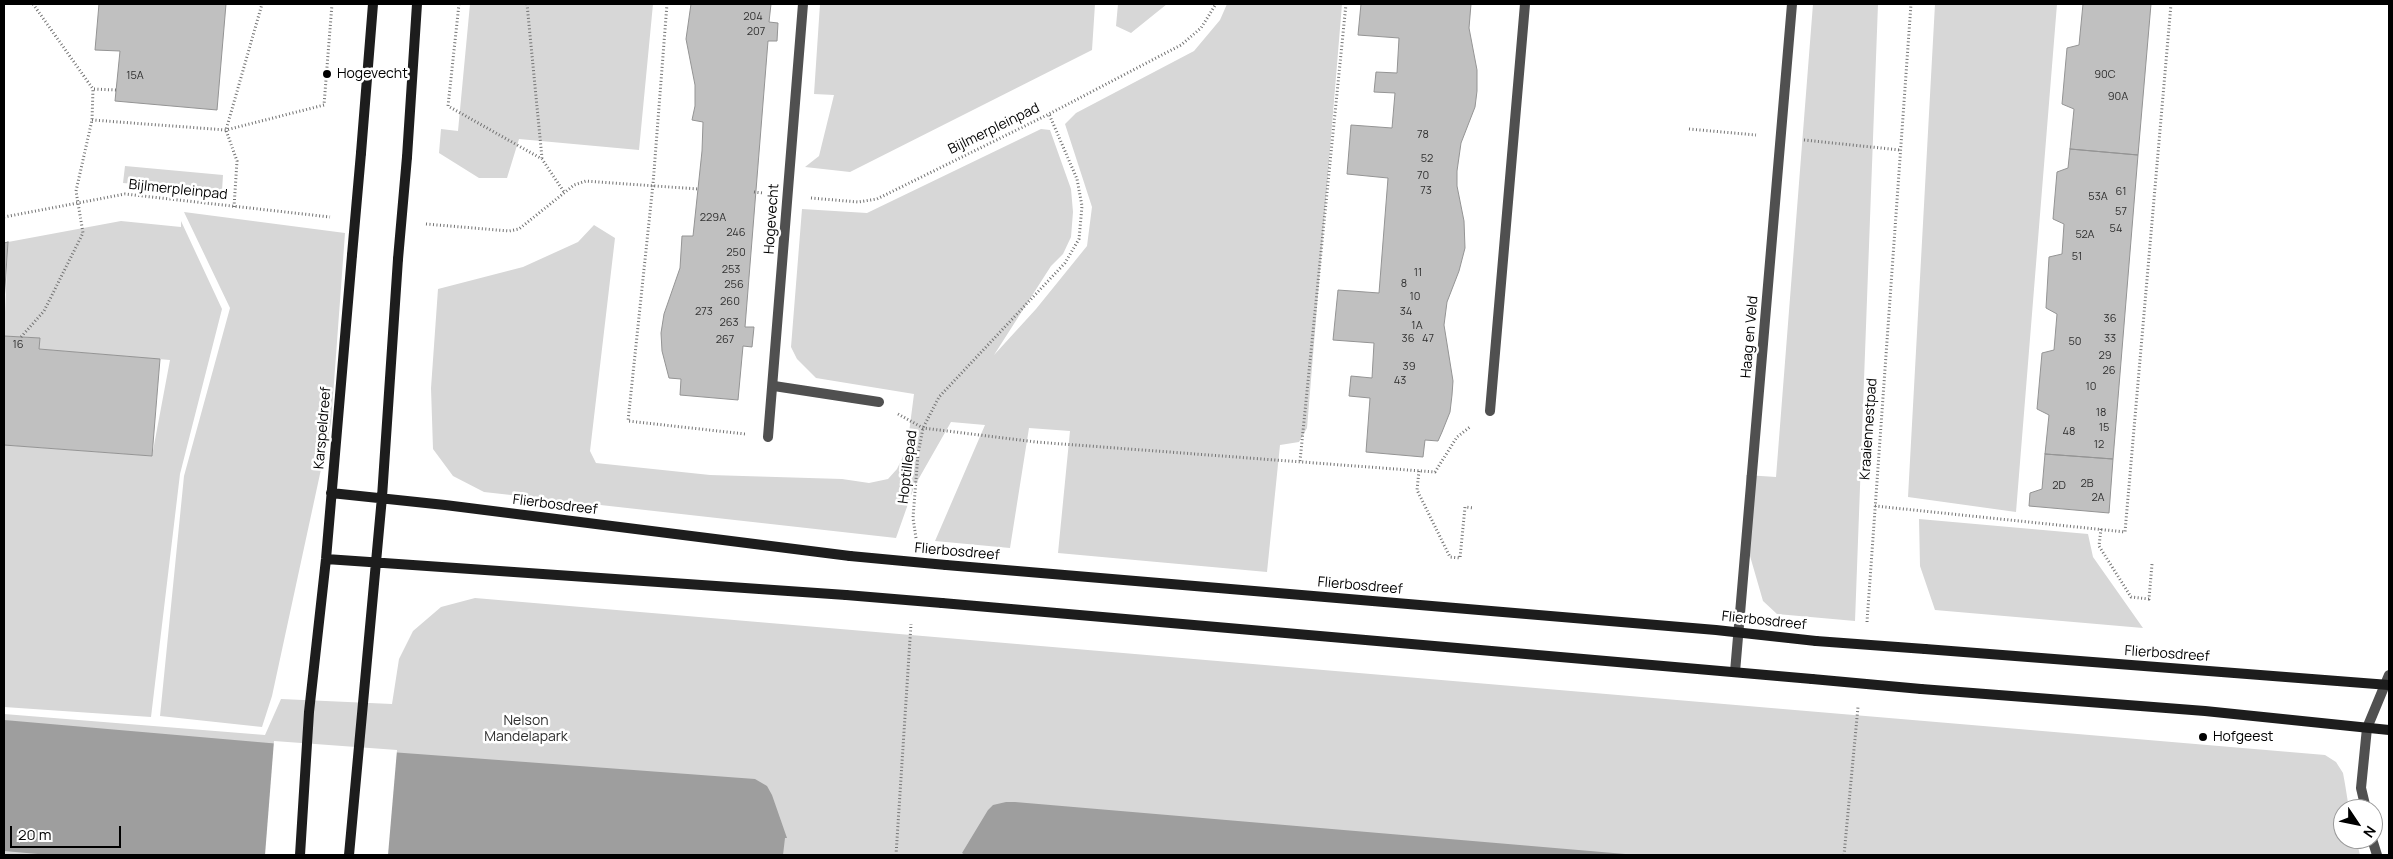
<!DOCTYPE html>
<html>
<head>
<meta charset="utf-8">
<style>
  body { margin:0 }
  #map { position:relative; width:2393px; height:859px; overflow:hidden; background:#fff; font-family:Manrope,sans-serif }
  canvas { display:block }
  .frame { position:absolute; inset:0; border:5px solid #000; pointer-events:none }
  .north { position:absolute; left:2333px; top:799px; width:50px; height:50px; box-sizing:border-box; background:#fff; border:1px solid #999; border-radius:50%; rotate:124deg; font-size:14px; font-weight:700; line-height:20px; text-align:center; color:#000 }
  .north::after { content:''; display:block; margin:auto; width:18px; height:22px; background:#000; clip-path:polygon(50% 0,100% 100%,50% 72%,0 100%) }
  .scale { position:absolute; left:10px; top:826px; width:111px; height:22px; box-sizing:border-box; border:2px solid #000; border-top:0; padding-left:6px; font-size:15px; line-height:18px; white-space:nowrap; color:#000; -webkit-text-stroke:4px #fff; paint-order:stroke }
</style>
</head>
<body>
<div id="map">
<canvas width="2393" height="859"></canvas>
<div class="frame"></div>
<div class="north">N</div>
<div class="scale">20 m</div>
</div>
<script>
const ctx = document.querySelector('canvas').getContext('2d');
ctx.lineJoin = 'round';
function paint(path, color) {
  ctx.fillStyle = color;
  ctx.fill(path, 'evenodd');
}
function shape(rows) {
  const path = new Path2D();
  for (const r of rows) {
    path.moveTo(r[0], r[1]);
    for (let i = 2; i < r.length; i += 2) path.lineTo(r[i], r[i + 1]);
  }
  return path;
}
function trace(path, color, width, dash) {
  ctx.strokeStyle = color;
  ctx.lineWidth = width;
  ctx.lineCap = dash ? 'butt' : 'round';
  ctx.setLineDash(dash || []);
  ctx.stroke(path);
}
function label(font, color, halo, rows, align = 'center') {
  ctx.font = font + ' Manrope,sans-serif';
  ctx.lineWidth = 5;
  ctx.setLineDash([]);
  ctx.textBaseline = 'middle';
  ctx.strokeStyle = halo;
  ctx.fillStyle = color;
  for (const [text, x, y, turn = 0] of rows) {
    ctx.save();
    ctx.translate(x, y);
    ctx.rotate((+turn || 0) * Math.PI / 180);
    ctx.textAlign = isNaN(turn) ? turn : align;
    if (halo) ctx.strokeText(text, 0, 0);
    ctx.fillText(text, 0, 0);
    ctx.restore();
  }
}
const green = shape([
  [470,4,653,4,639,150,519,139,507,178,479,178,439,153,441,129,458,131],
  [820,4,1095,4,1092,50,850,172,805,167,819,156,834,95,814,94],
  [1118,4,1167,4,1131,33,1116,26],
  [1227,4,1342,4,1307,428,1299,442,1280,445,1267,572,1058,553,1070,431,1029,428,1010,548,935,541,985,425,951,422,914,487,896,538,484,492,453,476,433,449,431,388,438,289,523,267,578,242,594,225,615,238,590,451,596,463,710,475,842,479,869,483,888,479,897,469,907,448,914,394,816,378,797,359,791,347,802,209,867,213,1041,129,1050,130,1071,189,1073,212,1071,237,1063,254,1051,266,994,355,1036,309,1087,246,1092,207,1065,124,1076,113,1194,51,1220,20],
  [1813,4,1878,4,1855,621,1777,614,1763,601,1750,556,1746,475,1776,477],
  [1935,4,2057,4,2016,512,1908,497],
  [125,166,223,175,222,191,123,183],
  [184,212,345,233,331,423,272,696,262,727,160,716,184,476,230,308],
  [121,221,181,227,181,221,222,309,180,474,151,717,4,707,4,445,152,456,170,360,39,349,39,338,4,336,8,242],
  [1919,519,2088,534,2093,557,2143,628,1935,610,1920,566],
  [475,598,2325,755,2336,762,2343,773,2345,784,2349,809,2343,809,2343,839,2356,839,2360,855,4,855,4,714,265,735,281,699,392,704,399,659,413,631,441,607]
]);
const water = shape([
  [4,720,269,743,755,779,767,786,772,795,787,838,785,838,783,855,49,855,4,851],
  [1006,802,1015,802,1637,855,965,855,962,853,988,810,993,805]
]);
const pier = shape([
  [274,741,397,750,388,855,265,855]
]);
const building = shape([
  [99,4,226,4,217,110,115,101,120,51,95,50,99,4],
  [691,4,771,4,769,22,778,23,777,41,768,41,745,327,754,327,752,347,743,346,738,400,680,395,681,379,669,378,662,351,661,333,664,314,680,268,682,236,693,236,702,151,703,122,692,120,695,106,695,85,686,39,691,4],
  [1361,4,1471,4,1469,28,1477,70,1477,91,1475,107,1461,143,1457,171,1457,186,1464,221,1465,248,1459,271,1447,302,1444,325,1453,381,1452,395,1450,412,1442,432,1438,441,1425,440,1423,457,1366,452,1370,398,1349,396,1351,376,1372,378,1374,343,1333,340,1338,290,1379,293,1388,178,1347,174,1351,125,1392,128,1395,93,1374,92,1376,72,1397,73,1399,38,1358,35,1361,4],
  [2083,4,2151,4,2138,155,2070,149,2074,109,2062,104,2067,48,2079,45,2083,4],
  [2070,149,2138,155,2113,459,2045,454,2049,415,2037,409,2042,353,2054,350,2057,314,2046,308,2049,257,2062,254,2064,224,2053,219,2057,172,2068,168,2070,149],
  [8,242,4,302,4,243,8,242],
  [4,336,40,338,39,349,160,359,152,456,4,445,4,336],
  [2045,454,2113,459,2109,513,2029,506,2030,493,2042,489,2045,454]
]);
const path = shape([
  [33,4,93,89,116,90],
  [459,4,448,106,542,159,564,192],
  [527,4,542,158],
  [667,4,653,184,628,421,745,434],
  [92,120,226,130,324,105,332,4],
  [1689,129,1756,135],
  [1804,140,1900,150],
  [754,192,763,193],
  [811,198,858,202,877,199,1049,114,1181,45,1201,28,1216,4],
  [234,207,237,161,226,130,262,4],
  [4,217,125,194,330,217],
  [426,224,509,231,519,229,574,185,586,181,698,189],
  [21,337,44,311,83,233,76,191,92,120,93,89],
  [898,414,923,428,1036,442,1435,472,1457,437,1470,427],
  [1300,461,1346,4],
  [1419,471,1417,490,1450,557,1460,558,1465,507,1474,508],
  [1875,506,2125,532,2171,4],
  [2101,529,2099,546,2131,597,2149,599,2152,564],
  [916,538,913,518,918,454,923,428,939,397,1065,263,1079,239,1082,206,1077,179,1049,114],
  [1867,622,1911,4],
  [896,855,911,624],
  [1844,855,1858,707]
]);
const lane = shape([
  [774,386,879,402],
  [1490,411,1525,4]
]);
const street = shape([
  [768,437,803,4],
  [1735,672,1792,4],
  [2366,809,2361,788,2367,728,2389,675],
  [2372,839,2377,855]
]);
const secondary = shape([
  [361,153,373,4],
  [407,157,417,4],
  [331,493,445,505,850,556],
  [326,559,846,595],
  [946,565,1716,630,1816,641],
  [942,603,1812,679],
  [1925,649,2389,685],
  [1921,689,2205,711,2389,730],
  [300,855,309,712,326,559,352,255],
  [349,855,382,497,398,259]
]);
const secondaryBridge = shape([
  [352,255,361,153],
  [398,259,407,157],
  [850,556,946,565],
  [846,595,942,603],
  [1816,641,1925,649],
  [1812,679,1921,689]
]);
const markers = [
  [327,74,5,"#000"],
  [2203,737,5,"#000"]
];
const numberNames = [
  ["204",753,17],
  ["207",756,32],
  ["90C",2105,75],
  ["15A",135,76],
  ["90A",2118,97],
  ["78",1423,135],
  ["52",1427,159],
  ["70",1423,176],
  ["73",1426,191],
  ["61",2121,192],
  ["53A",2098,197],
  ["57",2121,212],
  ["229A",713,218],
  ["54",2116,229],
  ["246",736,233],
  ["52A",2085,235],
  ["250",736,253],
  ["51",2077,257],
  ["253",731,270],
  ["11",1418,273],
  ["8",1404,284],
  ["256",734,285],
  ["10",1415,297],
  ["260",730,302],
  ["273",704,312],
  ["34",1406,312],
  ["36",2110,319],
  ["263",729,323],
  ["1A",1417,326],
  ["36",1408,339],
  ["47",1428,339],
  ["33",2110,339],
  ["267",725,340],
  ["50",2075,342],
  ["16",18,345],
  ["29",2105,356],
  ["39",1409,367],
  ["26",2109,371],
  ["43",1400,381],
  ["10",2091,387],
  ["18",2101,413],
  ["15",2104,428],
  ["48",2069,432],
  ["12",2099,445],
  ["2B",2087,484],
  ["2D",2059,486],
  ["2A",2098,498]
];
const poiNames = [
  ["Hogevecht",337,74],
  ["Hofgeest",2213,737]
];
const streetNames = [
  ["Bijlmerpleinpad",994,129,-26],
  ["Bijlmerpleinpad",178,190,6],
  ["Hogevecht",772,219,-86],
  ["Haag en Veld",1750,337,-85],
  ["Karspeldreef",323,428,-85],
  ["Kraaiennestpad",1869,429,-86],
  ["Hoptillepad",908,467,-83],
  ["Flierbosdreef",555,505,7],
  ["Flierbosdreef",957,552,5],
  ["Flierbosdreef",1360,586,5],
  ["Flierbosdreef",1764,621,6],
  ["Flierbosdreef",2167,654,4]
];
const parkNames = [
  ["Nelson",526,721],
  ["Mandelapark",526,737]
];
paint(green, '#d7d7d7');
paint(water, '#9e9e9e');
paint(pier, '#fff');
paint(building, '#c0c0c0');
trace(building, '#949494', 1);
trace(path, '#727272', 3, [1, 2.5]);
trace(lane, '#505050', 10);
trace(street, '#505050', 10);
trace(secondary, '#1d1d1d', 10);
trace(secondaryBridge, '#1d1d1d', 10);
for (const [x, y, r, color] of markers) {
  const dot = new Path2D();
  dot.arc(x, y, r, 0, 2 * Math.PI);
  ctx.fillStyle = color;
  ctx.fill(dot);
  trace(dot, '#fff', 2);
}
label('11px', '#303030', null, numberNames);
label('14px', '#000', '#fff', poiNames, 'left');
label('14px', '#000', '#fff', streetNames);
label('14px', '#2e2e2e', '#fff', parkNames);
</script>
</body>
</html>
